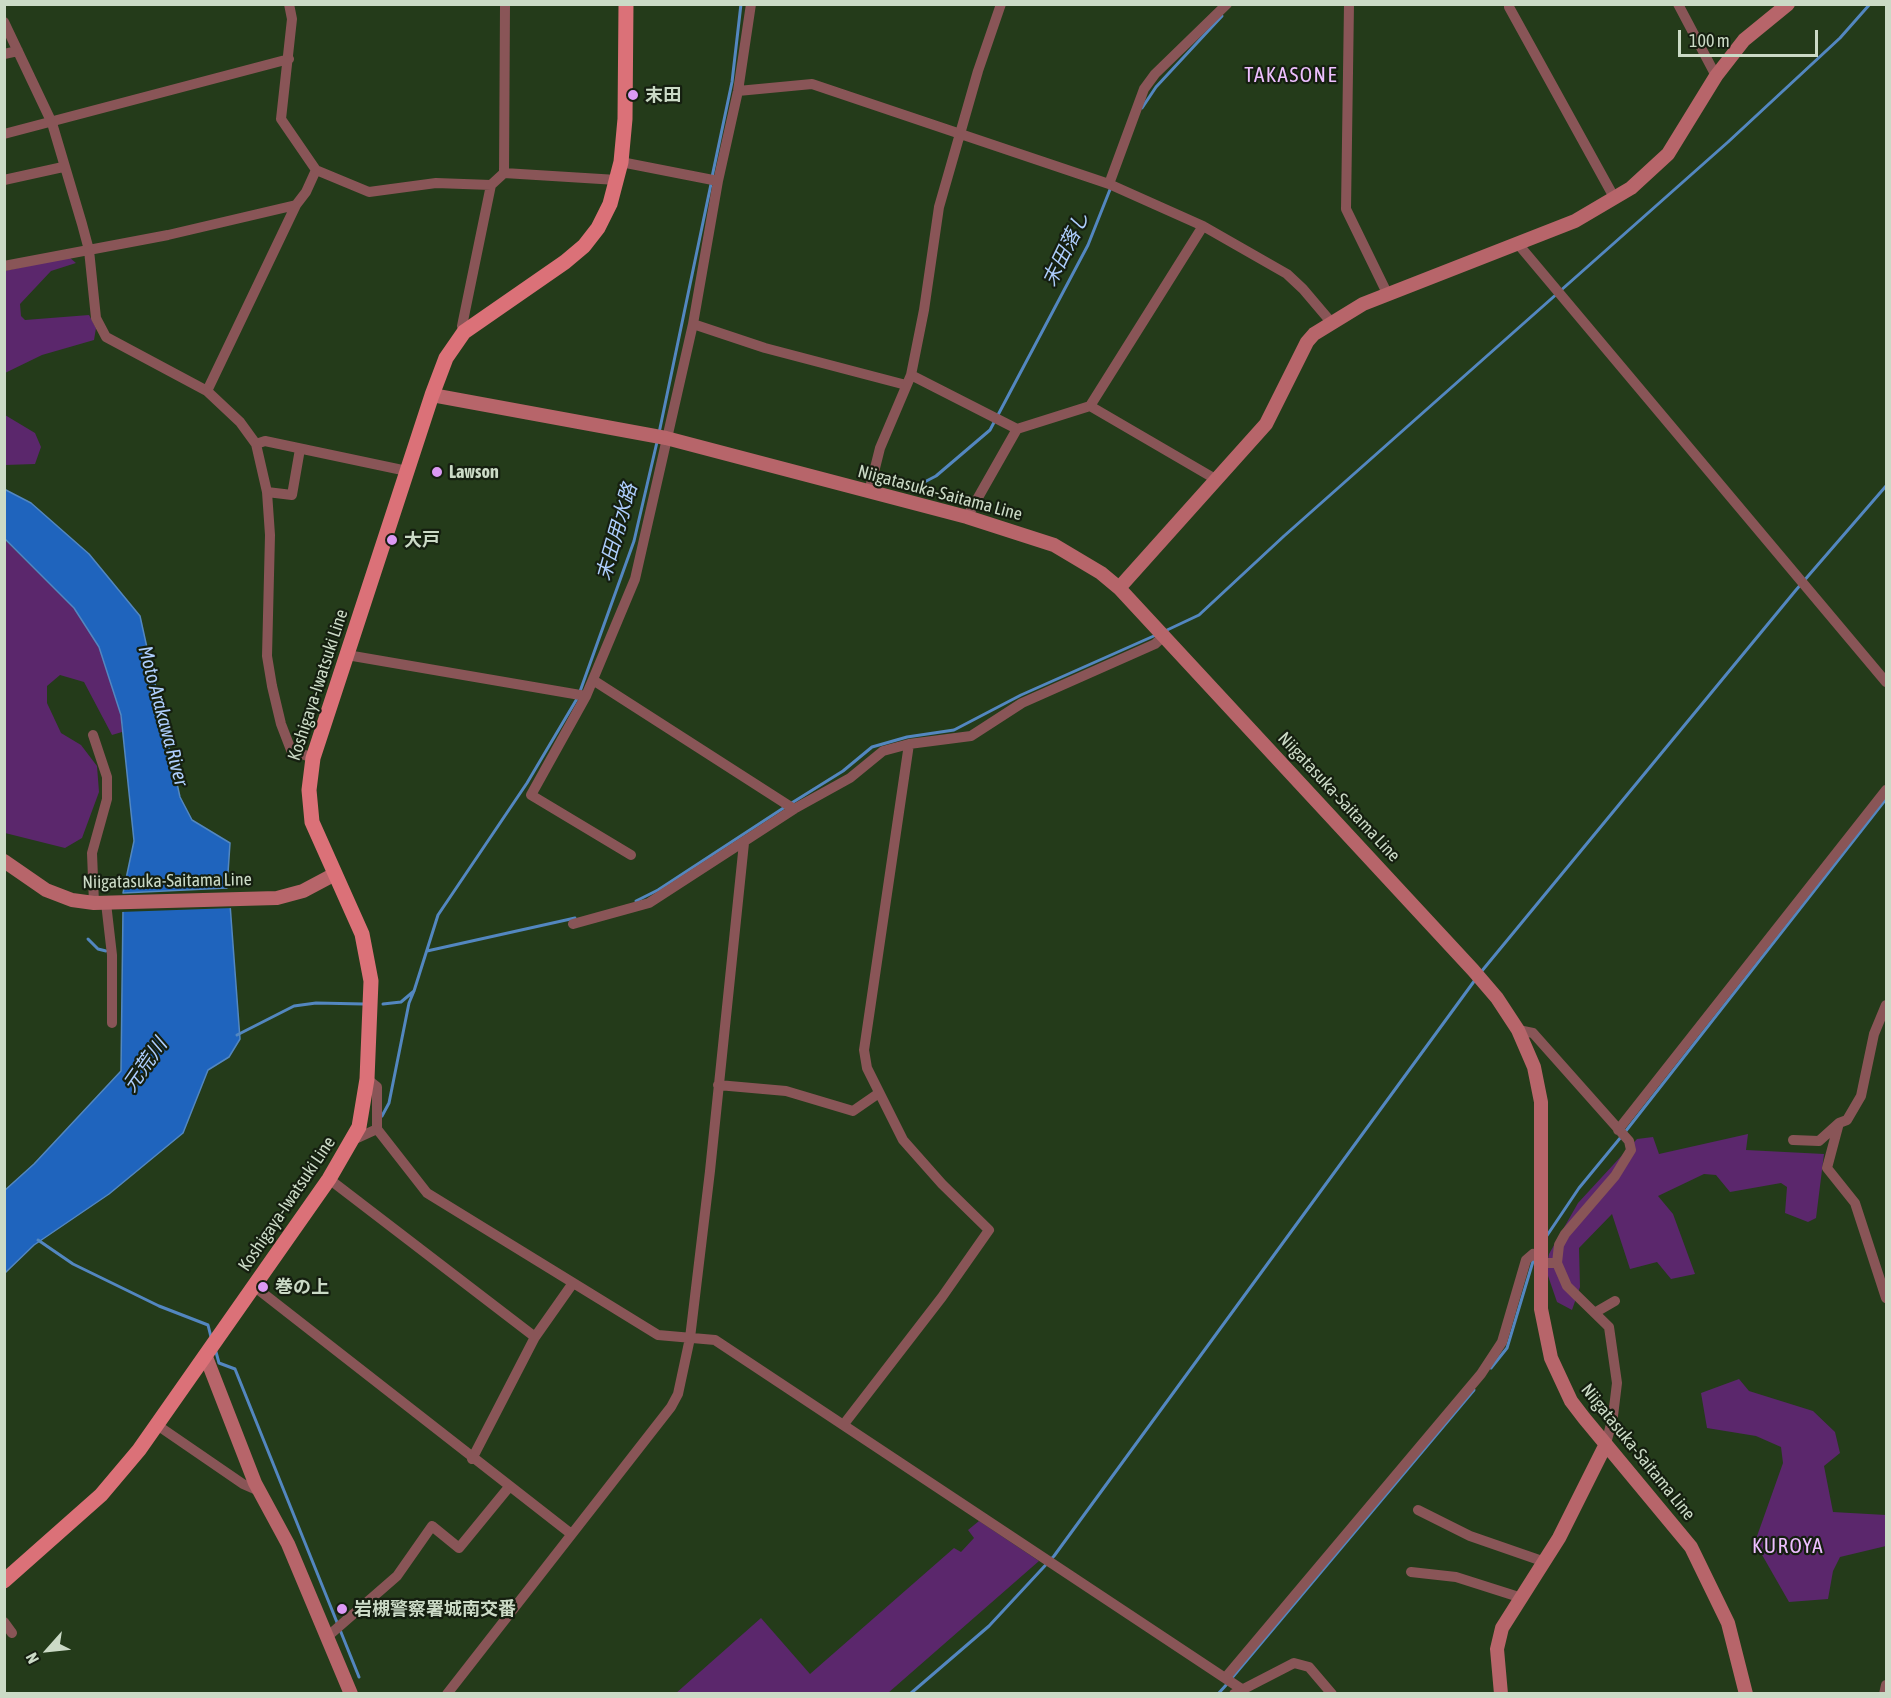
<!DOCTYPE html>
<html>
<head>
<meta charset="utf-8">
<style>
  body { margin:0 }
  #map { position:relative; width:1891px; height:1698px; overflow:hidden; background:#243b1a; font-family:"Asap Condensed",sans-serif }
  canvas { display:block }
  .frame { position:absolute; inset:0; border:6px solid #cbdac6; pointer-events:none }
  .north { position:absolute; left:18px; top:1620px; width:60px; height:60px; -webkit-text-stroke:4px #151f10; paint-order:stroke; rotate:243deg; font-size:16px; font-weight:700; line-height:24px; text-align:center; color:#cbdac6 }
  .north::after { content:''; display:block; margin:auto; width:21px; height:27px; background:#cbdac6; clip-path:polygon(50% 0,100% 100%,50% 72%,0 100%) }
  .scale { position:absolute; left:1678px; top:30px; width:140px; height:27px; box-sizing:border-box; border:3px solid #cbdac6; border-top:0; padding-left:8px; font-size:18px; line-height:21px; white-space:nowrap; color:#cbdac6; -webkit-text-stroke:4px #151f10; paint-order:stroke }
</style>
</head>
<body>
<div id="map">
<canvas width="1891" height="1698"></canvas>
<div class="frame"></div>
<div class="north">N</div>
<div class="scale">100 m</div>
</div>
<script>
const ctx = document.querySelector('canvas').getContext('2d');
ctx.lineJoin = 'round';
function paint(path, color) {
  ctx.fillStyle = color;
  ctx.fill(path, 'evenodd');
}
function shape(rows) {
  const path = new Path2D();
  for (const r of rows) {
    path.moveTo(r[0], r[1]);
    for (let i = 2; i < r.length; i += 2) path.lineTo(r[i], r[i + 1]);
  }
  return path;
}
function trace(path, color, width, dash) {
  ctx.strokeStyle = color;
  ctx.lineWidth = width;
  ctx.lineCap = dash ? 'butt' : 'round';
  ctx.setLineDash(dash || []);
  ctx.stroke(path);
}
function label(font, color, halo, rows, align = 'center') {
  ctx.font = font + ' "Asap Condensed","Noto Sans JP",sans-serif';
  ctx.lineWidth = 4.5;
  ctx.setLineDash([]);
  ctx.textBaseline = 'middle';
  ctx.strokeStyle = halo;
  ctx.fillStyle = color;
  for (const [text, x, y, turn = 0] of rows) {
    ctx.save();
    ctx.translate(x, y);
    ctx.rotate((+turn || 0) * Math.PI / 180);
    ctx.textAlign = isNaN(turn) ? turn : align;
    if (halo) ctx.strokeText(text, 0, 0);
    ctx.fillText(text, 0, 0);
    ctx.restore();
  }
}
const green = shape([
  [69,257,76,263,51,271,20,304,21,316,25,320,89,315,96,328,94,340,42,355,5,373,4,271],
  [5,415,35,433,41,447,35,464,5,465],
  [4,539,74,608,99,647,121,715,122,732,112,735,84,682,60,675,47,686,47,703,61,733,81,745,97,766,99,792,82,838,65,848,5,833],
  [1748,1134,1746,1150,1824,1154,1816,1218,1808,1222,1785,1213,1787,1187,1781,1183,1730,1192,1716,1175,1704,1174,1658,1196,1673,1214,1695,1274,1671,1279,1657,1262,1630,1269,1612,1214,1579,1248,1580,1287,1572,1310,1557,1302,1546,1270,1549,1254,1578,1203,1637,1139,1653,1137,1659,1154],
  [1739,1379,1749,1391,1813,1411,1835,1432,1840,1453,1824,1466,1833,1512,1886,1515,1886,1546,1840,1557,1833,1571,1828,1599,1789,1602,1761,1553,1756,1539,1783,1463,1781,1447,1756,1436,1707,1428,1701,1393],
  [979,1521,1039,1561,888,1693,675,1694,761,1618,810,1674,954,1548,961,1552,974,1538,968,1530]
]);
const water = shape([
  [4,489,31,503,89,554,140,616,180,797,192,820,230,843,227,888,123,893,134,841,121,715,99,647,74,608,5,539,4,489],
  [230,904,240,1039,229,1057,208,1070,183,1133,109,1194,34,1245,5,1273,4,1191,34,1164,121,1071,123,909,230,904]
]);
const pier = shape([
  [233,903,233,908,120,912,120,908]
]);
const stream = shape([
  [1142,108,1156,87,1222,16],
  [712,177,732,82,741,4],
  [659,433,711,184],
  [909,490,936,476,990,430,1088,245,1111,187],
  [1165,631,1199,615,1284,536,1728,142,1840,38,1870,4],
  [790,804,843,771,872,747,907,737,954,730,1021,695,1156,635],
  [636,901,658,890,785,807],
  [88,939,98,949,106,951],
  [427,951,575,918],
  [1481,972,1796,590,1886,486],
  [383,1004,401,1002,414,991,438,915,527,783,578,697,634,541,657,442],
  [237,1035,294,1006,316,1003,364,1004],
  [382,1116,389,1103,409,1003,414,991],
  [1625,1132,1886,799],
  [1546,1237,1579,1188,1621,1137],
  [38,1240,73,1264,159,1306,208,1325,211,1337],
  [216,1352,219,1363,235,1369,359,1677],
  [1491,1368,1507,1348,1534,1258],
  [1231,1679,1474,1390],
  [910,1694,989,1626,1054,1556,1475,980],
  [1218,1694,1227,1684]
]);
const street = shape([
  [289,4,292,19,281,119,316,170,369,192,436,183,491,185],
  [1349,4,1346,209,1387,293],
  [1678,4,1716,76],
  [1509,7,1615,199],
  [4,22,52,123,82,224,89,250,96,318,106,337,207,391,240,422,256,444,267,492,270,535,267,656,272,686,281,724,291,750,313,758],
  [4,54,18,51],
  [738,91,812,84,1109,184,1203,226,1287,274,1303,289,1331,322],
  [4,134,289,59],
  [621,162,718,181],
  [504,173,617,180],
  [4,180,63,167],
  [1109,184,1144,89,1155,74,1227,4],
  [1518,244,1886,682],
  [4,266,168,235,296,205],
  [693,324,765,348,906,385],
  [464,332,462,326,491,185,504,173,505,4],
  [911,375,1017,429],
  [207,391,296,205,306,192,316,170],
  [1090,406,1217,480],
  [256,444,265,441,407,471],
  [267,492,292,495,300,449],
  [869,492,880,448,911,375,924,310,939,207,978,71,1001,4],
  [967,517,1017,429,1090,406,1203,226],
  [347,655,586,696],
  [593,680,794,809],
  [93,735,107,777,107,799,92,853,94,903],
  [631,855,531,795,586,696,635,579,693,324,718,181,738,91,751,4],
  [106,903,112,955,112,1023],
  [573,924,649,903,794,809,850,778,883,751,909,744,971,736,1022,703,1155,644,1165,635],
  [1518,1030,1533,1033,1629,1141,1631,1150,1615,1176,1565,1234,1559,1245,1557,1263],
  [367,1079,377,1087,377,1129,427,1193,658,1335,715,1340,1240,1688],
  [718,1085,786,1091,853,1111,879,1093],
  [1839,1123,1827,1168,1855,1203,1886,1298],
  [1618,1130,1886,790],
  [353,1140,377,1129],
  [1793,1140,1819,1141,1839,1123,1847,1120,1861,1096,1874,1034,1886,1005],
  [329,1179,535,1337],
  [255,1287,570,1533],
  [1596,1312,1615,1301],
  [844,1424,942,1297,989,1230,942,1184,903,1140,867,1068,864,1050,909,744],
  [157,1425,243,1484,259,1491],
  [472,1459,535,1337,573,1283],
  [1418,1510,1470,1536,1545,1562],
  [1411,1572,1456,1577,1522,1598],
  [4,1622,12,1633],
  [327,1637,397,1576,432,1526,459,1548,509,1487],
  [1226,1677,1481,1374,1502,1342,1526,1260,1533,1254,1544,1263,1557,1263,1567,1286,1609,1327,1617,1383,1613,1416,1606,1444],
  [447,1694,671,1407,678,1394,690,1338,710,1171,744,843],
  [1234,1694,1294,1663,1309,1667,1332,1694],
  [1884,1694,1886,1685]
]);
const secondary = shape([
  [432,395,666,438,967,517,1054,545,1101,573,1119,588,1473,970,1497,998,1518,1030,1534,1067,1541,1102,1541,1309,1551,1358,1571,1401,1584,1418,1691,1547,1728,1623,1746,1694],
  [1119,588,1266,424,1307,342,1314,334,1363,304,1575,221,1631,188,1668,154,1716,76,1744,40,1788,4],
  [4,861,46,890,72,900,94,903,277,898,303,891,335,874],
  [206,1357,255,1483,288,1544,351,1694],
  [1501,1694,1497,1649,1502,1628,1559,1538,1606,1444]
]);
const primary = shape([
  [4,1581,101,1495,139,1450,329,1179,359,1127,367,1079,371,981,362,934,312,822,309,790,313,758,432,395,446,358,464,332,565,262,584,246,598,228,610,204,621,162,625,119,626,4]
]);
const markers = [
  [633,95,6,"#dc99f4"],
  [437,472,6,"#dc99f4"],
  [392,540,6,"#dc99f4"],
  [263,1287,6,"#dc99f4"],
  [342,1609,6,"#dc99f4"]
];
const poiNames = [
  ["末田",645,95],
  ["Lawson",449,472],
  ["大戸",404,540],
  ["巻の上",275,1287],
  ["岩槻警察署城南交番",354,1609]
];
const streetNames = [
  ["Niigatasuka-Saitama Line",940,493,15],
  ["Koshigaya-Iwatsuki Line",318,685,-72],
  ["Niigatasuka-Saitama Line",1339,797,47],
  ["Niigatasuka-Saitama Line",167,881,-1],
  ["Koshigaya-Iwatsuki Line",287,1204,-56],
  ["Niigatasuka-Saitama Line",1638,1452,51]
];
const waterNames = [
  ["末田落し",1066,249,-64],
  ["末田用水路",617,532,-74],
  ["Moto Arakawa River",163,716,75],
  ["元荒川",145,1065,-55]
];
const quarterNames = [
  ["TAKASONE",1291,75],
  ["KUROYA",1788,1546]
];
paint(green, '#5b276c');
paint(water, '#1f64bd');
trace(water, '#5387c0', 1.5);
paint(pier, '#243b1a');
trace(stream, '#5387c0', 3);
trace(street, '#895557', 10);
trace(secondary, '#b7656a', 14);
trace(primary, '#db7178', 15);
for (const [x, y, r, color] of markers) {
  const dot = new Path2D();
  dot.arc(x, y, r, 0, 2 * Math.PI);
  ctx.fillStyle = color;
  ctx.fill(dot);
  trace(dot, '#151f10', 2);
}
label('bold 18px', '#cbdac6', '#151f10', poiNames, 'left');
label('18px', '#cbdac6', '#151f10', streetNames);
label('italic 20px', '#aecefd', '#151f10', waterNames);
ctx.letterSpacing = '1.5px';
label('21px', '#eebfff', '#151f10', quarterNames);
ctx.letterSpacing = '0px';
</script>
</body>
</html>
